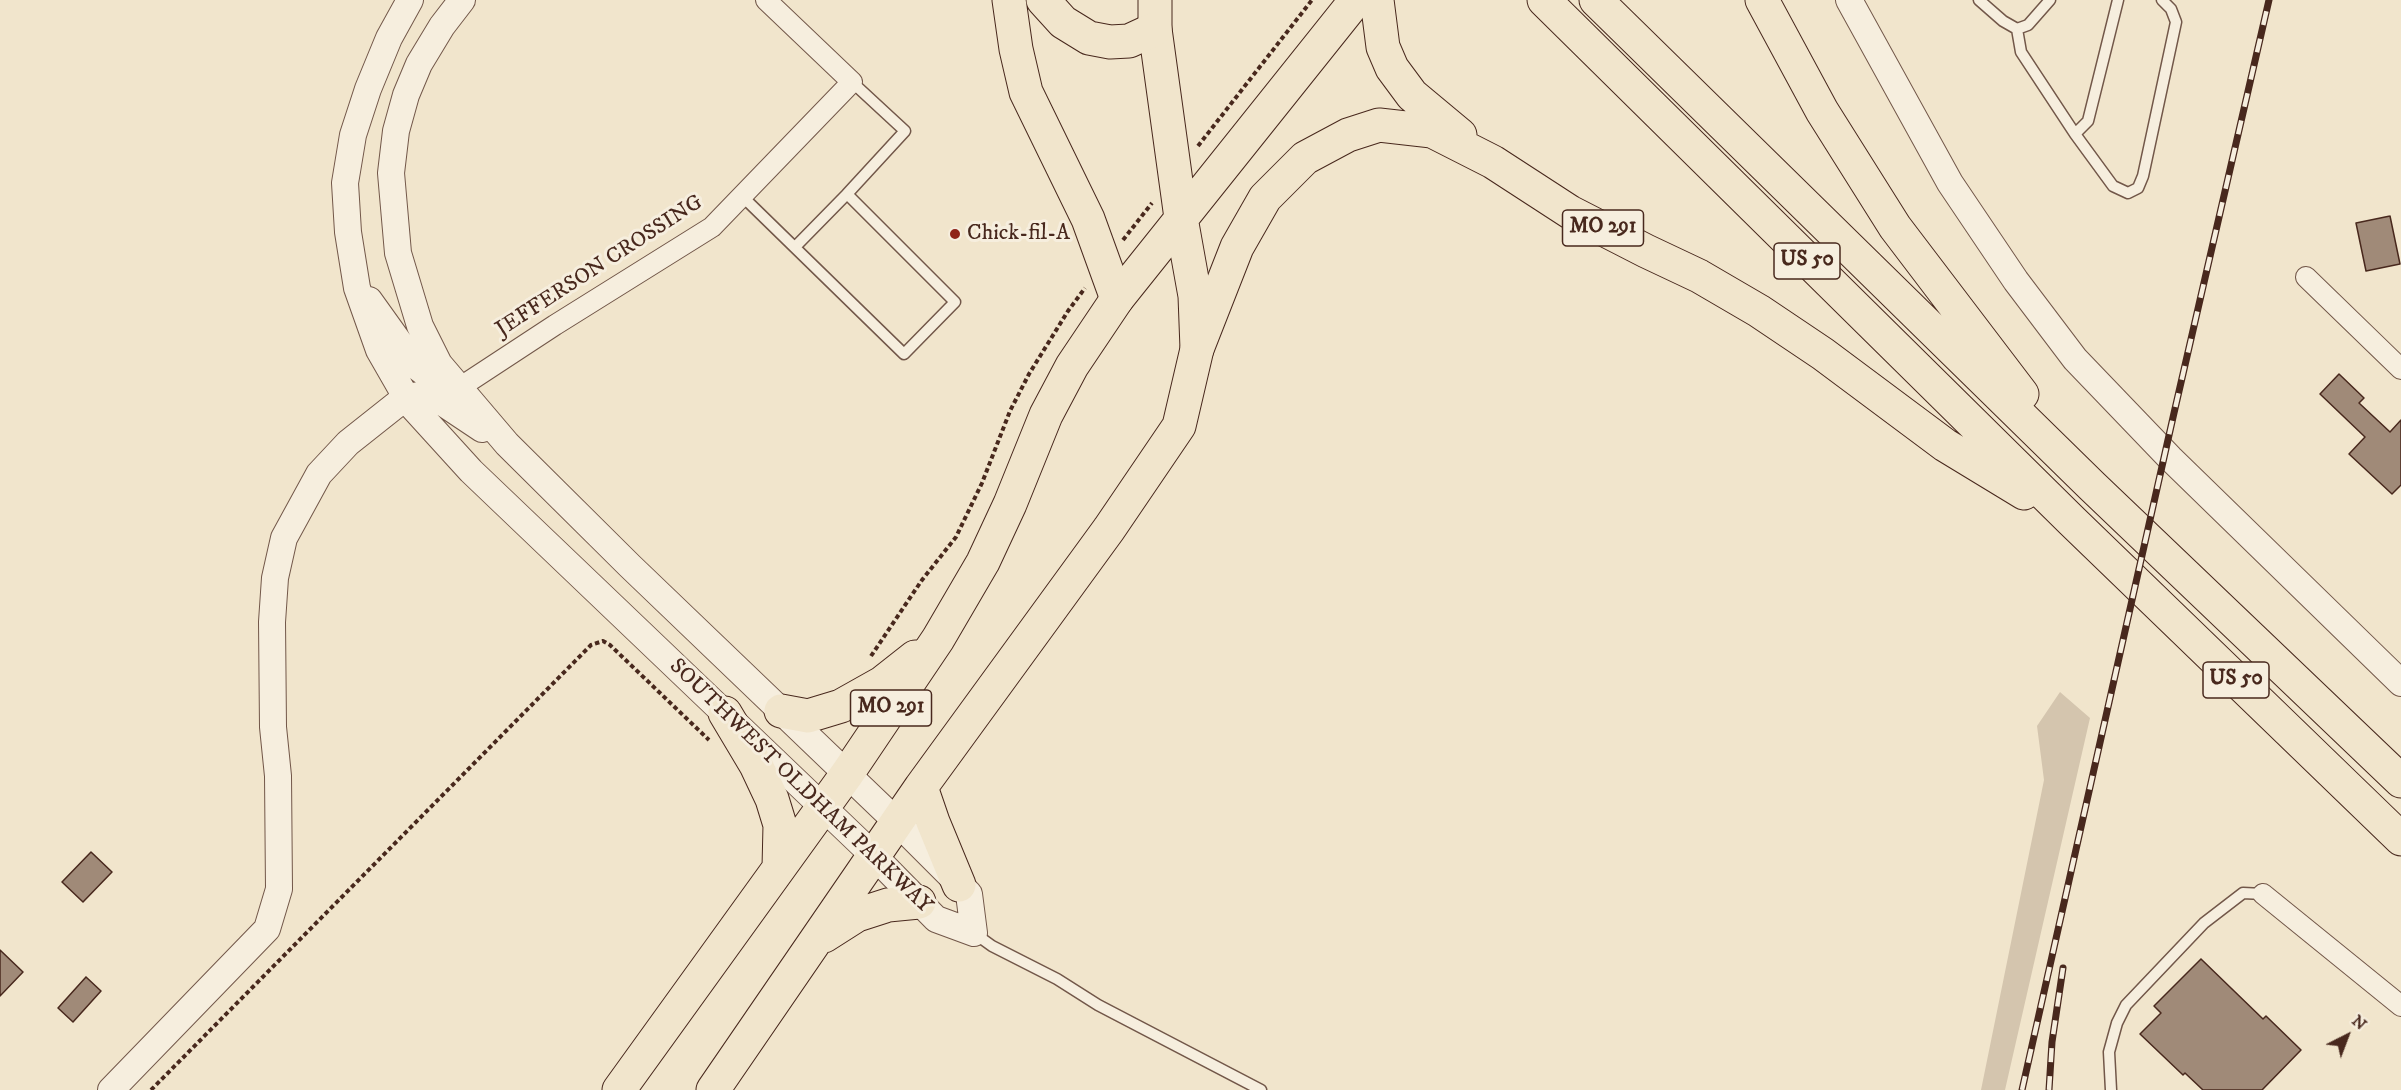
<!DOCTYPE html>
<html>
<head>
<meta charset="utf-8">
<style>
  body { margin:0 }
  #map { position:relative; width:2401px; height:1090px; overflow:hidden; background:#f1e5cc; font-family:"IM FELL DW Pica",serif }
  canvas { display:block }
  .north { position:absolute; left:2317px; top:1006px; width:60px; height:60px; -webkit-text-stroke:4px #f6eede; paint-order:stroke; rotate:42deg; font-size:16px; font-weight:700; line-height:24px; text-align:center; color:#48281d }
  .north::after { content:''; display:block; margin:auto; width:21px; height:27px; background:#48281d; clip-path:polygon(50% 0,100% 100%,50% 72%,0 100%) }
</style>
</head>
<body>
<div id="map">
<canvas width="2401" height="1090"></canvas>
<div class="north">N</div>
</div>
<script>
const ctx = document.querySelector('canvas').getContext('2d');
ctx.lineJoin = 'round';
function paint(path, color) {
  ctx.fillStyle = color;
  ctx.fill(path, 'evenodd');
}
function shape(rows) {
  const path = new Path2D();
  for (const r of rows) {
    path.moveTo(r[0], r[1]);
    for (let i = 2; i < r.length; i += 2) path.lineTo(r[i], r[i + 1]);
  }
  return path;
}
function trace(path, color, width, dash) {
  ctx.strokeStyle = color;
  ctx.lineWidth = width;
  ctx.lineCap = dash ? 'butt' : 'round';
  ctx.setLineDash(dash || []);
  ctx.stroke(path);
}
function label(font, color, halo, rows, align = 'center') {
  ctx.font = font + ' "IM FELL DW Pica",serif';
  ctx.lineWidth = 6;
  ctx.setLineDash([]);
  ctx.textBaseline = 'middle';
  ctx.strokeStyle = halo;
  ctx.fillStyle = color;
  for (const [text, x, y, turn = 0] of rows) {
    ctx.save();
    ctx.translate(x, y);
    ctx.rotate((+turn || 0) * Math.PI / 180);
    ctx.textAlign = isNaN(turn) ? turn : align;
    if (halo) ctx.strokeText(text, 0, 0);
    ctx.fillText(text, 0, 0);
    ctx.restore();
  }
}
const green = shape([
  [2060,692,2090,718,2005,1090,1981,1090,2044,780,2037,726]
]);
const building = shape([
  [2390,216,2400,264,2366,271,2356,223,2390,216],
  [2339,374,2364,398,2359,403,2390,432,2401,420,2401,485,2392,494,2349,454,2365,437,2320,394,2339,374],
  [91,852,112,872,83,902,62,882,91,852],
  [0,950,23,972,0,996,0,950],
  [2201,959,2263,1019,2266,1016,2301,1050,2262,1090,2203,1090,2185,1073,2183,1075,2140,1034,2161,1013,2154,1006,2201,959],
  [86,977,101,991,73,1022,58,1008,86,977]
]);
const path = shape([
  [1198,146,1312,0],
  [1123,240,1152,203],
  [871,656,922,580,956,537,982,483,1010,411,1029,374,1068,311,1085,288],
  [151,1090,591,645,603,641,610,645,709,740]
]);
const service = shape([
  [1979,0,2003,21,2017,29,2028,25,2050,0],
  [2017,29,2021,52,2075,134,2113,186,2128,193,2138,188,2143,176,2176,22,2171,9,2162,0],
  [2075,134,2088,121,2118,0],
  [847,194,905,131,852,82],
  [742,196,904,354,955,302,847,194,795,247],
  [974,933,992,946,1057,979,1098,1005,1261,1090],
  [2111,1090,2109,1052,2117,1023,2126,1005,2204,923,2243,893,2263,894]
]);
const minor = shape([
  [2306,277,2401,369],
  [459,388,555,325,712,227,852,82,766,0],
  [2263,894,2401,1006]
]);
const tertiary = shape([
  [410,0,389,38,368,89,353,135,345,183,348,232,357,288,379,350,410,404,471,471,873,855,936,919,974,933,969,894,897,822,630,566,507,444,439,364,420,326,398,253,391,173,396,131,406,95,419,64,442,26,462,0],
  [1849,0,1950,183,2016,281,2075,359,2170,458,2401,683],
  [369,300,417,367,443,387,456,388],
  [111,1090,267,929,279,889,278,776,273,727,272,622,275,578,284,538,319,474,348,443,406,397,421,395,440,401,482,429]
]);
const trunk = shape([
  [781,711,808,716,841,706,882,683,915,657],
  [725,713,756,765,772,799,780,825,779,868],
  [921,787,933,822,959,885],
  [824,936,857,915,888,905,919,902],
  [619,1090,847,774,938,639,983,562,1010,504,1046,415,1072,366,1117,299,1356,0],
  [713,1090,921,787,1109,529,1179,426,1197,349,1195,296,1181,218,1155,29,1155,0]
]);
const motorway = shape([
  [1009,0,1016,49,1026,92,1088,219,1117,299],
  [1043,0,1063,22,1089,38,1110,42,1129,41,1155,29],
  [1377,0,1383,47,1392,68,1412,95,1460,135],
  [1544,0,2072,521,2401,839],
  [1596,0,2092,486,2401,781],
  [1762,0,1822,111,1895,227,2022,394],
  [1197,349,1237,247,1265,198,1305,158,1348,135,1379,125,1432,131,1493,162,1570,212,1646,251,1699,276,1759,311,1823,354,1945,445,2024,493]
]);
const rail = shape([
  [2022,1090,2174,413,2269,0],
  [2049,1090,2052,1042,2063,968]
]);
const markers = [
  [955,234,6,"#8f2418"]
];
const shields = [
  [1603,228,81],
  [1807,261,66],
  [2236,680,66],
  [891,708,81]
];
const shieldNames = [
  ["MO 291",1603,228],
  ["US 50",1807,261],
  ["US 50",2236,680],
  ["MO 291",891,708]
];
const poiNames = [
  ["Chick-fil-A",967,234]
];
const streetNames = [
  ["JEFFERSON CROSSING",600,267,-33],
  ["SOUTHWEST OLDHAM PARKWAY",800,787,44]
];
paint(green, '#d4c5ae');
paint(building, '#a08a78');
trace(building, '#48281d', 1.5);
trace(service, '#725749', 13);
trace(minor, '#725749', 22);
trace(tertiary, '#725749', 28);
trace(trunk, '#48281d', 35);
trace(motorway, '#48281d', 35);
trace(path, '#48281d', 4, [4.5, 3]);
trace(service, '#f6eede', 10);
trace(minor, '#f6eede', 20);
trace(tertiary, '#f6eede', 26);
trace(trunk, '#f1e5cc', 33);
trace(motorway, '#f1e5cc', 33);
trace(rail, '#48281d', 7);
trace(rail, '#f6eede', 4.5, [14]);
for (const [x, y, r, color] of markers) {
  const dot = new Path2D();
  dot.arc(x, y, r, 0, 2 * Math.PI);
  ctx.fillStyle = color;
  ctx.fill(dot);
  trace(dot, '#f6eede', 2);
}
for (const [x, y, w] of shields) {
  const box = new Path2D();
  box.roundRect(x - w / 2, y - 18, w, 36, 4.5);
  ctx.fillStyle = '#f6eede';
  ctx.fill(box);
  trace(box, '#48281d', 1.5);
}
label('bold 21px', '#48281d', null, shieldNames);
label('22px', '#48281d', '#f6eede', poiNames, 'left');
label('22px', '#48281d', '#f6eede', streetNames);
</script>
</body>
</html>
